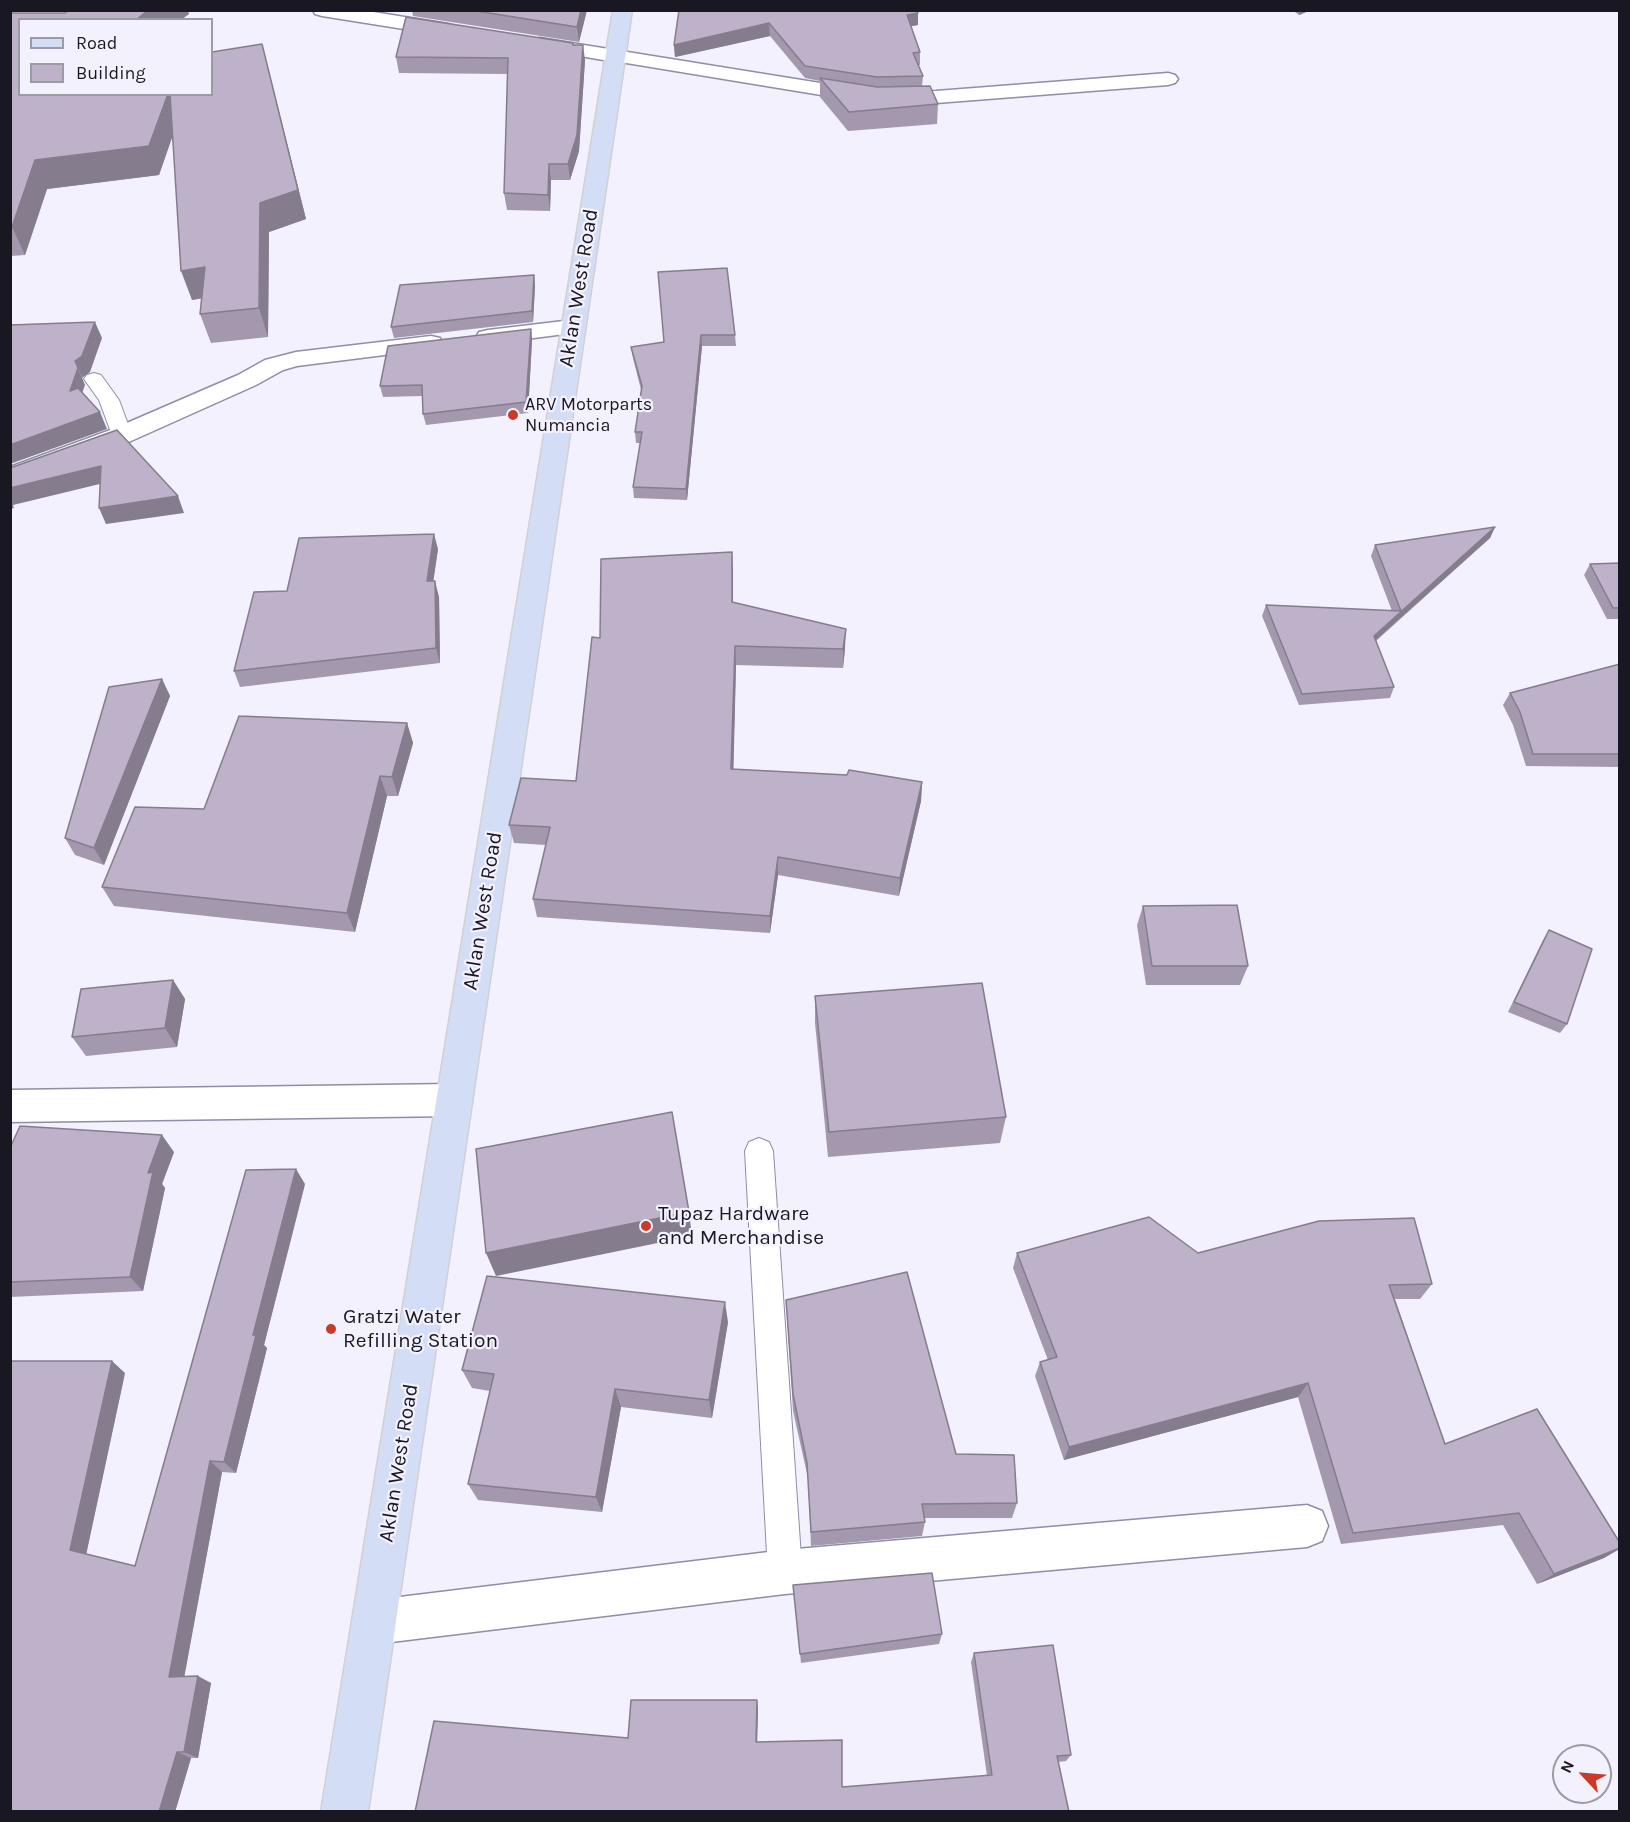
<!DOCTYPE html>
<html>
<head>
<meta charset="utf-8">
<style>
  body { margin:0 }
  #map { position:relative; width:1630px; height:1822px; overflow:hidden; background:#f2f1fd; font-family:Karla,sans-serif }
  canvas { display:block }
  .frame { position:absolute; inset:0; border:12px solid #191822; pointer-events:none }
  .legend { position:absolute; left:18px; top:18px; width:195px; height:78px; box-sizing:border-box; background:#f2f1fd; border:2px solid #9b9aa5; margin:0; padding:8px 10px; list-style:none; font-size:18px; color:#191822 }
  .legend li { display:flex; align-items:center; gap:12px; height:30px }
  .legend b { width:30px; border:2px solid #9b9aa5 }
  .north { position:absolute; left:1552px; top:1744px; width:60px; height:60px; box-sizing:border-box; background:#f2f1fd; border:2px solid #9b9aa5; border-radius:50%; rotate:296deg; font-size:16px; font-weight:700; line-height:24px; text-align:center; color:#191822 }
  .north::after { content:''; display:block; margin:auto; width:21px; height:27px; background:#c73b27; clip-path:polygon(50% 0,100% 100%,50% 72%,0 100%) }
</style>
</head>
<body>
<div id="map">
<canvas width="1630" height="1822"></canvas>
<div class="frame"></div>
<ul class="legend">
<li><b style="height:8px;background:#d3ddf5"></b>Road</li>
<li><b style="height:16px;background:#beb1ca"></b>Building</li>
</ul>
<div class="north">N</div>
</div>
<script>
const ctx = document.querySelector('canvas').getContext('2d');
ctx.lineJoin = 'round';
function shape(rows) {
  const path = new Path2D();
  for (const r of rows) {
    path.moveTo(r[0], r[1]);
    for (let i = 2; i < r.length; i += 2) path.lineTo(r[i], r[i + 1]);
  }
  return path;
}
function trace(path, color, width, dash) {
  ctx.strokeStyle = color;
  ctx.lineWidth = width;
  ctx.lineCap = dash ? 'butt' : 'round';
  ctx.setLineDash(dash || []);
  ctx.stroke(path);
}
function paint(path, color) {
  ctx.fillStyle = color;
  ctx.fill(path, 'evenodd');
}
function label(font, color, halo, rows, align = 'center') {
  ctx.font = font + ' Karla,sans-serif';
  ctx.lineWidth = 4.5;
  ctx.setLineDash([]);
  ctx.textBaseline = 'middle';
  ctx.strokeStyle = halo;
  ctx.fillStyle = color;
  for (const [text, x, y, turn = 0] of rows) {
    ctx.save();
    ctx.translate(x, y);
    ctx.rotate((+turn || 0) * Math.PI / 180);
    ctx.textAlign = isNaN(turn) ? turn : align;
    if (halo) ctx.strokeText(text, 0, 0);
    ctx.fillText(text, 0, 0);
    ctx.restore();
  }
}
const lane = shape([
  [94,373,101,375,119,400,132,435,129,439,122,441,115,439,112,435,99,400,84,379,87,375,94,373],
  [759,1138,769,1142,773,1151,802,1572,797,1584,785,1589,773,1584,768,1572,745,1151,749,1142,759,1138]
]);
const street = shape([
  [615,50,876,92,936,91,1168,73,1175,75,1178,79,1175,83,1168,85,936,103,876,104,608,60,605,56,608,52,615,50],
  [572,320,580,322,584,327,580,332,488,344,479,342,476,337,479,332,488,330,572,320],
  [431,336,440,338,443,343,440,348,297,366,283,370,256,385,131,441,10,485,10,467,113,429,238,375,265,360,296,352,431,336],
  [454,1084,467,1089,472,1100,467,1111,454,1116,10,1122,10,1090,454,1084],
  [1307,1505,1322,1511,1328,1526,1322,1541,1307,1547,785,1594,375,1644,359,1638,353,1622,359,1606,375,1600,785,1550,1307,1505]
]);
const secondary = shape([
  [313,10,361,10,448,24,455,26,458,30,455,34,448,36,322,16,315,14,313,10],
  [540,38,615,50,622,52,625,56,622,60,615,62,533,48,530,44,533,40,540,38]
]);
const primary = shape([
  [613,10,632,10,368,1812,321,1812,613,10]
]);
const wall = shape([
  [412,10,587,10,579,42,413,16],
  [679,10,918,13,918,25,911,26,920,52,920,65,918,65,923,76,922,86,938,104,937,124,848,131,820,97,820,81,805,78,770,36,675,57,674,45],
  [1292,10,1311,10,1299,15],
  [10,13,189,14,20,94,269,72,306,219,269,232,268,337,211,343,200,314,202,298,192,300,172,136,159,175,47,189,25,255,10,256],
  [573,43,574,45,585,60,579,151,570,180,551,180,550,211,507,210,504,193,508,74,399,73,396,57],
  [658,272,735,335,736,346,702,346,687,500,634,498,633,487,640,443,636,443,635,432,641,390,633,358,631,347,664,342],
  [534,275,535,286,533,322,394,338,391,327],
  [531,329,532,340,528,413,426,425,423,414,422,396,383,397,380,386],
  [1495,527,1490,538,1376,641,1394,687,1390,698,1299,705,1262,616,1266,605,1392,611,1371,556,1375,545],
  [438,549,433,581,439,597,440,663,240,687,234,671,287,591],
  [732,552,733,602,845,648,843,668,736,665,733,769,922,782,921,801,899,896,778,875,770,933,537,917,533,899,546,845,514,843,509,825,576,781,600,638],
  [1620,563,1620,619,1607,619,1584,575,1590,564],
  [1620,664,1620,767,1526,766,1513,725,1503,705,1510,693],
  [162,679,170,696,104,865,75,855,65,838],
  [407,723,413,743,398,796,387,796,355,932,114,906,102,887,204,809],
  [1143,906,1248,966,1240,985,1146,985,1137,925],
  [1549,930,1567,1024,1560,1033,1508,1012,1543,940],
  [173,980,185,999,177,1047,86,1056,72,1037],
  [815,996,1006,1117,1000,1143,828,1157,815,1023],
  [10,1148,174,1152,162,1184,165,1188,143,1291,10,1297],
  [305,1184,264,1345,267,1348,236,1473,222,1472,184,1676,211,1683,198,1758,191,1758,175,1812,10,1812,125,1373,86,1554,135,1566],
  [1017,1253,1198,1253,1432,1284,1420,1299,1395,1299,1445,1444,1620,1543,1620,1549,1604,1558,1537,1584,1503,1525,1341,1544,1298,1397,1064,1460,1035,1376,1040,1362,1048,1360,1013,1268],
  [786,1300,956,1454,1017,1503,1012,1518,924,1518,925,1522,922,1536,811,1546,808,1478,793,1411],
  [728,1322,712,1418,621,1407,602,1512,478,1500,468,1484,490,1391,472,1388,462,1370],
  [793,1585,942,1634,939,1644,801,1663],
  [974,1653,1071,1755,1066,1761,1058,1762,1069,1812,415,1812,628,1738,758,1708,757,1742,842,1787,987,1776,971,1662]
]);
const shadedWall = shape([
  [148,10,188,10,189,14,181,20,136,20],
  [581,10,587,10,579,42,577,27],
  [1300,10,1311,10,1299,15],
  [918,13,918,25,907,27,907,15],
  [769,23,770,36,675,57,674,45],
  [262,44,306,219,269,232,268,337,259,308],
  [583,45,585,60,579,151,570,180,568,164],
  [168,94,171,94,179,118,159,175,47,189,25,255,12,227,35,160],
  [549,164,551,180,550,211,548,195],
  [205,267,215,296,192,300,181,271],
  [534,275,535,286,533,322,532,311],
  [95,322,102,338,90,372,82,378,75,361],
  [531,329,532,340,528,413,526,402],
  [701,335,702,346,687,500,686,489],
  [78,368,85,385,77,408,70,391],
  [100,412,107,429,10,464,10,445],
  [101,466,108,482,13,505,14,508,10,509,10,488],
  [178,496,184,513,106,524,99,508],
  [1495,527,1490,538,1369,646,1374,636],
  [434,534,438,549,431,597,427,581],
  [732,552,733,571,733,622,732,602],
  [435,581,439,597,440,663,436,648],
  [846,629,845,648,843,668,843,649],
  [735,646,736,665,733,788,731,769],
  [162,679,170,696,104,865,94,848],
  [407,723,413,743,398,796,392,777],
  [380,776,387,796,355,932,347,913],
  [922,782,921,801,899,896,900,878],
  [778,857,778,875,770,933,770,916],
  [173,980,185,999,177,1047,165,1028],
  [162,1135,174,1152,162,1184,165,1188,143,1291,130,1277,148,1173],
  [296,1169,305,1184,264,1345,267,1348,236,1473,224,1462,253,1335],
  [689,1212,692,1236,496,1276,486,1253],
  [725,1302,728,1322,712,1418,709,1400],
  [112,1361,125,1373,85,1560,70,1550],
  [1308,1383,1298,1397,1064,1460,1069,1447],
  [615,1389,621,1407,602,1512,596,1497],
  [210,1461,222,1472,183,1684,169,1677],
  [1620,1548,1604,1558,1537,1584,1554,1574],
  [198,1676,211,1683,198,1758,184,1752],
  [757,1700,758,1708,757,1748,756,1742],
  [177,1752,191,1758,175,1812,159,1812]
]);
const building = shape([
  [69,10,148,10,136,20,20,20,20,94,168,94,149,146,35,160,12,227,10,227,10,13,65,13,69,10],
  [470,10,581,10,577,27,470,10],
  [679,10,916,10,918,13,907,15,920,52,913,53,923,76,877,77,805,66,769,23,674,45,679,10],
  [406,17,573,43,573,45,583,45,577,135,568,164,549,164,548,195,504,193,508,58,396,57,406,17],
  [262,44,298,190,260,203,259,308,200,314,205,267,181,271,170,94,212,94,212,52,262,44],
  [820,78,877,87,930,86,938,104,849,112,820,78],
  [727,268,735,335,701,335,686,489,633,487,642,432,635,432,642,386,631,347,664,342,658,272,727,268],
  [534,275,532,311,391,327,400,285,534,275],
  [95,322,82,356,75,361,78,368,70,391,78,388,100,412,10,445,10,325,95,322],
  [531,329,526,402,423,414,422,385,380,386,388,346,531,329],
  [117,430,178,496,99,508,101,466,10,488,10,468,117,430],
  [1495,527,1374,636,1394,687,1302,694,1266,605,1401,611,1375,545,1495,527],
  [434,534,427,581,435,581,436,648,234,671,254,592,287,591,299,538,434,534],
  [732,552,732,602,846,629,843,649,735,646,731,769,847,775,849,770,922,782,900,878,778,857,770,916,533,899,550,827,509,825,521,778,576,781,592,637,600,638,601,559,732,552],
  [1620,563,1620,608,1613,608,1590,564,1620,563],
  [1620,664,1620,754,1533,754,1520,712,1510,693,1620,664],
  [162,679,94,848,65,838,109,687,162,679],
  [239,716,407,723,392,777,380,776,347,913,102,887,135,807,204,809,239,716],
  [1237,905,1248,966,1152,966,1143,906,1237,905],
  [1549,930,1592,949,1567,1024,1514,1002,1549,930],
  [173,980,165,1028,72,1037,81,989,173,980],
  [982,983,1006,1117,829,1132,815,996,982,983],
  [672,1112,689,1212,486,1253,476,1149,672,1112],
  [20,1126,162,1135,148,1173,153,1172,130,1277,10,1282,10,1148,20,1126],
  [296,1169,253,1335,256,1335,224,1462,210,1461,169,1677,198,1676,184,1752,177,1752,159,1812,10,1812,10,1361,112,1361,70,1550,135,1566,246,1170,296,1169],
  [1149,1217,1198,1253,1319,1221,1414,1218,1432,1284,1389,1285,1445,1444,1537,1409,1620,1543,1620,1548,1554,1574,1519,1513,1353,1533,1308,1383,1069,1447,1040,1362,1057,1357,1017,1253,1149,1217],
  [907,1272,956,1454,1014,1455,1017,1503,922,1504,925,1522,811,1532,807,1463,793,1394,786,1300,907,1272],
  [487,1276,725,1302,709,1400,615,1389,596,1497,468,1484,494,1374,462,1370,487,1276],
  [932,1573,942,1634,800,1654,793,1585,932,1573],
  [1053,1645,1071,1755,1057,1756,1069,1812,415,1812,434,1721,628,1738,631,1700,757,1700,756,1742,842,1740,842,1787,992,1775,974,1653,1053,1645]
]);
const markers = [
  [513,415,6,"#c73b27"],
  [646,1226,6,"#c73b27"],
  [331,1329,6,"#c73b27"]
];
const farPoinames = [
  ["ARV Motorparts",525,405],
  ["Numancia",525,426]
];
const streetNames = [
  ["Aklan West Road",579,288,-81],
  ["Aklan West Road",483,911,-81],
  ["Aklan West Road",399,1463,-81]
];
const poiNames = [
  ["Tupaz Hardware",658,1214],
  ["and Merchandise",658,1238],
  ["Gratzi Water",343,1317],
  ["Refilling Station",343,1341]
];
trace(lane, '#8f8da7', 2);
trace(street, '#8f8da7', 3);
trace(secondary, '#8f8da7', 3);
trace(primary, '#d1d1d3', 3);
paint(lane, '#fff');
paint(street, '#fff');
paint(secondary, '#fff');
paint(primary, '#d3ddf5');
paint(wall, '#a398ae');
paint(shadedWall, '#857c8d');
paint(building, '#beb1ca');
trace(building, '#857c8d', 1.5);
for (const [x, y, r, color] of markers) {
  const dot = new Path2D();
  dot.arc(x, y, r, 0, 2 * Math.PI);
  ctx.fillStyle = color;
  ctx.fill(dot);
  trace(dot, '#f2f1fd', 2);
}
label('18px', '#191822', '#f2f1fd', farPoinames, 'left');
label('21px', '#191822', '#f2f1fd', streetNames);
label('21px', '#191822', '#f2f1fd', poiNames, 'left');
</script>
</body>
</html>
